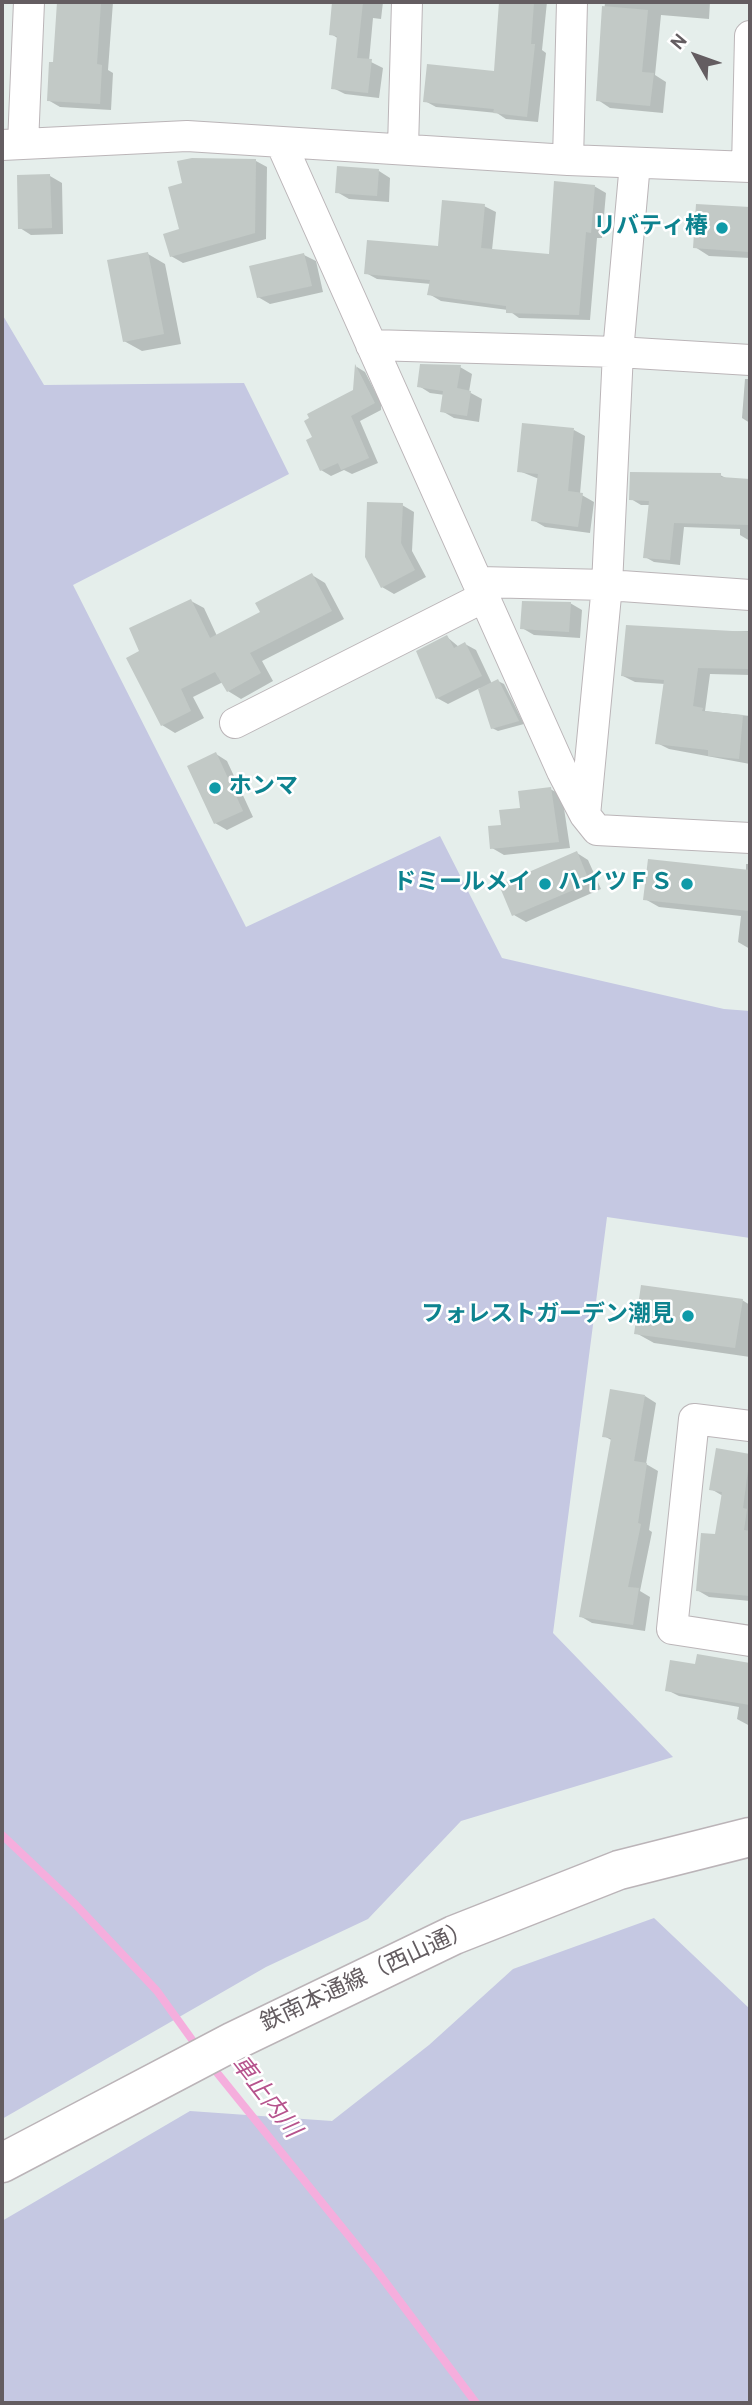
<!DOCTYPE html>
<html>
<head>
<meta charset="utf-8">
<style>
  body { margin:0 }
  #map { position:relative; width:752px; height:2405px; overflow:hidden; background:#e5eeeb; font-family:Overpass,sans-serif }
  canvas { display:block }
  .frame { position:absolute; inset:0; border:4px solid #645d61; pointer-events:none }
  .north { position:absolute; left:661px; top:21px; width:70px; height:70px; -webkit-text-stroke:5px #fff; paint-order:stroke; rotate:310deg; font-size:19px; font-weight:700; line-height:28px; text-align:center; color:#645d61 }
  .north::after { content:''; display:block; margin:auto; width:24px; height:32px; background:#645d61; clip-path:polygon(50% 0,100% 100%,50% 72%,0 100%) }
</style>
</head>
<body>
<div id="map">
<canvas width="752" height="2405"></canvas>
<div class="frame"></div>
<div class="north">N</div>
</div>
<script>
const ctx = document.querySelector('canvas').getContext('2d');
ctx.lineJoin = 'round';
function paint(path, color) {
  ctx.fillStyle = color;
  ctx.fill(path, 'evenodd');
}
function shape(rows) {
  const path = new Path2D();
  for (const r of rows) {
    path.moveTo(r[0], r[1]);
    for (let i = 2; i < r.length; i += 2) path.lineTo(r[i], r[i + 1]);
  }
  return path;
}
function trace(path, color, width, dash) {
  ctx.strokeStyle = color;
  ctx.lineWidth = width;
  ctx.lineCap = dash ? 'butt' : 'round';
  ctx.setLineDash(dash || []);
  ctx.stroke(path);
}
function label(font, color, halo, rows, align = 'center') {
  ctx.font = font + ' Overpass,"Noto Sans JP",sans-serif';
  ctx.lineWidth = 5;
  ctx.setLineDash([]);
  ctx.textBaseline = 'middle';
  ctx.strokeStyle = halo;
  ctx.fillStyle = color;
  for (const [text, x, y, turn = 0] of rows) {
    ctx.save();
    ctx.translate(x, y);
    ctx.rotate((+turn || 0) * Math.PI / 180);
    ctx.textAlign = isNaN(turn) ? turn : align;
    if (halo) ctx.strokeText(text, 0, 0);
    ctx.fillText(text, 0, 0);
    ctx.restore();
  }
}
const green = shape([
  [2,314,44,385,244,383,289,474,73,585,246,927,440,836,502,958,724,1009,750,1011,750,1238,607,1217,553,1633,673,1757,461,1821,368,1919,266,1967,2,2119],
  [654,1918,750,2009,750,2403,2,2403,2,2221,190,2111,332,2121,429,2045,513,1969]
]);
const shadow = shape([
  [58,2,113,2,108,70,113,73,111,110,60,107,48,100,55,64],
  [333,2,383,2,381,19,373,18,369,61,383,68,379,98,345,94,333,88,339,39,331,34],
  [501,2,547,2,542,50,546,53,538,122,506,119,497,113,436,107,425,101,496,72],
  [605,2,710,2,709,19,661,15,655,75,666,82,663,113,610,108,598,100],
  [256,161,267,167,266,239,183,263,171,256],
  [379,171,390,178,389,202,349,199,337,192],
  [50,176,62,183,63,234,31,235,20,228],
  [594,186,606,193,602,238,597,238,590,320,519,318,508,310,441,301,429,294,431,284,377,279,366,273,439,248,484,206,496,212,492,250,550,256],
  [697,206,750,209,750,258,709,256,695,247],
  [148,254,165,264,181,344,142,351,124,341],
  [304,255,316,261,323,292,270,304,258,297],
  [357,367,365,372,381,403,381,410,360,421,378,463,352,474,344,470,331,476,321,470,354,391],
  [460,367,472,374,469,392,482,399,479,422,454,418,442,411,445,395,430,393,419,386],
  [745,379,750,379,750,423,742,418],
  [574,430,585,436,580,494,594,502,590,533,545,527,533,520,539,479,519,471],
  [720,475,728,479,750,481,750,541,740,535,740,529,684,527,680,565,654,562,645,557,650,505,641,505,631,499],
  [402,505,414,512,412,551,426,577,394,594,382,587],
  [312,575,325,583,344,619,262,661,273,681,241,699,228,691,223,682,193,697,204,718,175,733,162,725,142,652,191,601,204,608,217,636,262,613],
  [570,603,582,610,580,638,534,635,522,628],
  [750,631,750,675,710,674,705,711,750,716,750,764,669,749,657,743,665,684,635,682,623,676,705,632],
  [447,637,459,647,465,644,476,650,492,684,498,681,504,684,524,724,498,731,492,728,480,688,448,704,437,698],
  [216,754,227,761,253,817,227,830,215,823],
  [550,789,562,795,570,848,504,855,492,848,503,827],
  [577,853,588,860,601,889,526,922,514,915,501,886],
  [746,864,750,864,750,949,738,942,741,916,659,907,645,899,746,871],
  [742,1300,750,1305,750,1357,654,1343,636,1333],
  [645,1396,656,1403,646,1464,658,1471,649,1530,652,1532,640,1591,650,1597,645,1631,592,1623,580,1616,613,1441,604,1436],
  [717,1450,750,1455,750,1601,709,1597,697,1590,716,1536,723,1496,711,1489],
  [698,1656,750,1664,750,1726,737,1719,739,1707,679,1696,667,1690,697,1666]
]);
const stream = shape([
  [2,1835,76,1905,157,1991,198,2048],
  [210,2064,374,2267,476,2403]
]);
const building = shape([
  [57,2,101,2,97,64,102,65,100,104,47,101,49,62,53,62],
  [332,2,363,2,357,58,372,59,368,93,331,89,337,36,329,35],
  [499,2,534,2,531,44,535,44,527,117,493,113,494,109,423,102,427,64,494,71],
  [602,6,648,10,642,72,654,73,650,106,596,101],
  [192,158,256,159,255,233,170,257,163,234,179,229,168,187,182,183,177,161],
  [337,166,379,169,377,196,335,193],
  [50,174,52,228,18,229,17,175],
  [554,181,595,185,591,233,586,232,579,315,506,313,506,306,427,295,430,280,364,274,367,240,438,246,442,200,485,204,481,248,549,254],
  [696,204,750,207,750,252,693,248],
  [148,252,164,334,123,342,107,260],
  [304,253,312,286,257,298,249,266],
  [355,364,375,403,351,416,369,458,341,470,338,463,320,471,306,440,312,437,304,421,309,418,307,414,353,390],
  [420,364,461,365,457,388,471,391,467,416,440,412,443,391,417,387],
  [522,423,574,428,568,491,583,493,578,527,531,521,538,474,517,472],
  [630,472,721,473,721,477,750,479,750,525,674,523,670,560,643,558,649,501,629,500],
  [367,502,403,503,401,543,415,570,381,588,365,557],
  [312,573,332,611,250,653,261,673,227,692,215,672,181,689,191,711,161,726,126,658,139,651,129,628,191,599,210,638,260,612,255,603],
  [522,601,571,602,569,632,520,629],
  [626,625,750,632,749,669,698,668,693,706,703,708,702,711,743,715,739,759,708,756,708,750,655,744,664,680,621,676],
  [447,635,454,648,465,642,482,676,436,699,416,651],
  [498,679,519,721,491,729,478,689],
  [216,752,243,811,214,824,187,766],
  [551,787,559,842,490,849,488,826,501,825,499,810,520,808,518,791],
  [577,851,590,883,512,916,499,885],
  [648,859,750,870,750,911,643,900],
  [641,1285,743,1299,735,1348,634,1334],
  [610,1389,645,1395,634,1461,647,1463,638,1523,641,1524,628,1587,639,1588,633,1625,579,1617,611,1438,602,1437],
  [716,1448,750,1454,743,1508,747,1509,744,1530,750,1531,750,1596,696,1591,701,1533,715,1534,722,1492,709,1490],
  [697,1654,750,1663,750,1705,665,1691,670,1660,695,1664]
]);
const street = shape([
  [281,143,562,771,585,815,597,830,750,838],
  [23,144,29,2],
  [2,145,187,136,568,160,750,167],
  [403,148,407,2],
  [568,160,572,2],
  [747,167,750,36],
  [371,345,618,352,750,360],
  [479,582,607,585,750,595],
  [235,723,486,596],
  [585,815,607,585,618,352,635,163],
  [750,1426,694,1419,672,1629,750,1641]
]);
const secondary = shape([
  [2,2163,234,2041,454,1935,619,1870,750,1837]
]);
const markers = [
  [722,228,7,"#0f9aa8"],
  [215,788,7,"#0f9aa8"],
  [545,884,7,"#0f9aa8"],
  [687,884,7,"#0f9aa8"],
  [688,1316,7,"#0f9aa8"]
];
const cultureNames = [
  ["リバティ椿",708,228],
  ["ホンマ",229,788,"left"],
  ["ドミールメイ",531,884],
  ["ハイツＦＳ",673,884],
  ["フォレストガーデン潮見",674,1316]
];
const streetNames = [
  ["鉄南本通線（西山通）",367,1978,-25]
];
const waterNames = [
  ["車止内川",264,2098,52]
];
paint(green, '#c5c8e2');
paint(shadow, '#0003');
trace(stream, '#f5aedd', 8);
paint(building, '#c2c9c6');
trace(street, '#bbb5b8', 32);
trace(secondary, '#bbb4b8', 41);
trace(street, '#fff', 30);
trace(secondary, '#fff', 38);
for (const [x, y, r, color] of markers) {
  const dot = new Path2D();
  dot.arc(x, y, r, 0, 2 * Math.PI);
  ctx.fillStyle = color;
  ctx.fill(dot);
  trace(dot, '#fff', 2.5);
}
label('bold 23px', '#0d838f', '#fff', cultureNames, 'right');
label('23px', '#645d61', '#fff', streetNames);
label('italic 24px', '#b6538d', '#fff', waterNames);
</script>
</body>
</html>
